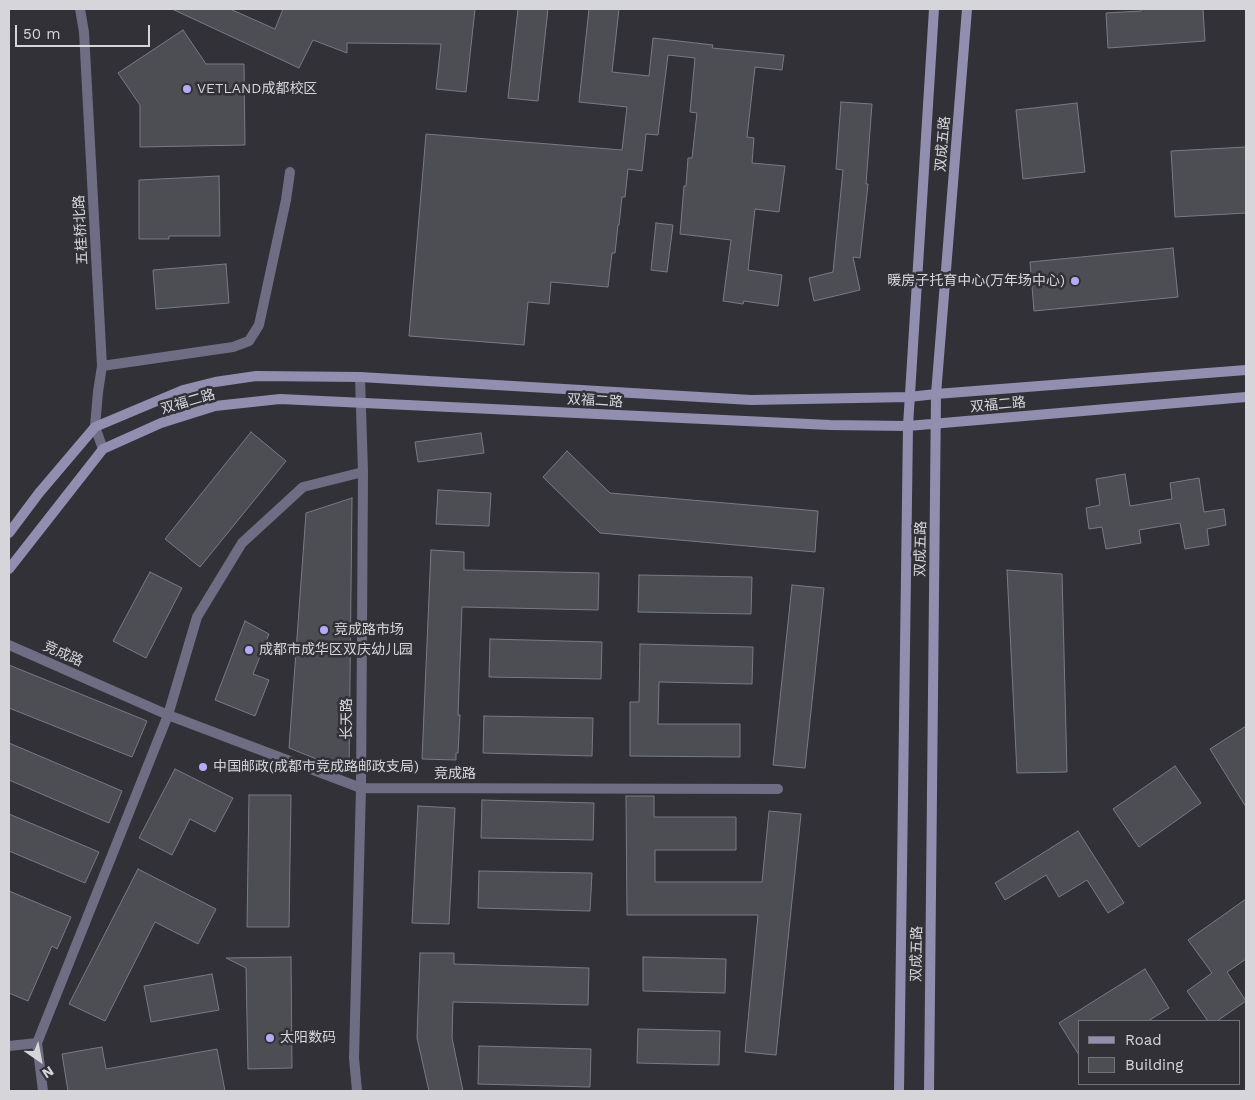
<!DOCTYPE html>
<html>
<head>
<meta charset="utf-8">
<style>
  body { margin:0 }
  #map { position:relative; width:1255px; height:1100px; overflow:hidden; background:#323138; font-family:"Work Sans",sans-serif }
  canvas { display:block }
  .frame { position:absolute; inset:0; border:10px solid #d6d6da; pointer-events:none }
  .legend { position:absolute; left:1078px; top:1020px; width:162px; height:65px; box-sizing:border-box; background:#323138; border:1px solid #747379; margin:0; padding:6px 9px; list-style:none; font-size:15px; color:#d6d6da }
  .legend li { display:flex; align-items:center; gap:10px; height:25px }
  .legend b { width:25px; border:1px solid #747379 }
  .north { position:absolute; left:15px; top:1035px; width:50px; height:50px; -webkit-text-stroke:4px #323138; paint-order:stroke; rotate:147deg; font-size:14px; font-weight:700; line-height:20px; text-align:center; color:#d6d6da }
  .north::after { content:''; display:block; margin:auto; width:18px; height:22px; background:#d6d6da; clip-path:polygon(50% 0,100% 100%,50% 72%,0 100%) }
  .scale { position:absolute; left:15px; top:25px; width:135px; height:22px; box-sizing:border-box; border:2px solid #d6d6da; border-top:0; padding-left:6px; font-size:15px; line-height:18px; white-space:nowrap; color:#d6d6da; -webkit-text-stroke:4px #323138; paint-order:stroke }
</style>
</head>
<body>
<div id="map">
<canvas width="1255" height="1100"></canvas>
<div class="frame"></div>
<ul class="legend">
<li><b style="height:6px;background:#918eb0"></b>Road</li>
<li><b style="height:14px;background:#4d4d54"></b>Building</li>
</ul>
<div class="north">N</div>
<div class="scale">50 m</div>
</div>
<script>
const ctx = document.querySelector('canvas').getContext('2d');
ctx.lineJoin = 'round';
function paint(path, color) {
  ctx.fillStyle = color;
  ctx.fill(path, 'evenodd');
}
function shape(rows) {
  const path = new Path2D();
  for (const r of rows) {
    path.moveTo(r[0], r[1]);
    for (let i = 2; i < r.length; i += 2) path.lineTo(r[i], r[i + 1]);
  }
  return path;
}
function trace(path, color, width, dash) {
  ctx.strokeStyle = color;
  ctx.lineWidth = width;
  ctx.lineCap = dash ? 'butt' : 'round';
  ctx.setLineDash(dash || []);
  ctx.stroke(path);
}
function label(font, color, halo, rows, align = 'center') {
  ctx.font = font + ' "Work Sans","Noto Sans SC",sans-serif';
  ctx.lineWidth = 5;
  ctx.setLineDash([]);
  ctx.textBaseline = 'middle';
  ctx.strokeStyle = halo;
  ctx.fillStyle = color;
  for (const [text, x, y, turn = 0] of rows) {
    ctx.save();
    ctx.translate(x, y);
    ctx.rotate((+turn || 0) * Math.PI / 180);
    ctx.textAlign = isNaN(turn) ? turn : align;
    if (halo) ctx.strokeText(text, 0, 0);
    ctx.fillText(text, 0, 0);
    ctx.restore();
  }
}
const building = shape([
  [172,9,230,9,275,29,283,9,475,9,466,92,436,89,441,44,347,43,347,53,313,40,299,68,172,9],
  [518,9,548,9,538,101,508,98,518,9],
  [589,9,619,9,612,72,649,76,653,38,713,45,712,48,784,55,782,70,755,67,747,137,754,138,752,163,785,166,779,212,755,209,748,270,782,275,778,306,744,301,743,304,723,301,731,240,680,234,684,186,686,186,688,158,692,158,697,113,690,112,695,58,668,55,658,135,646,134,642,171,628,169,625,197,622,197,619,225,618,225,615,253,612,253,608,287,551,282,549,304,528,302,524,345,409,336,426,134,622,150,627,107,579,102,589,9],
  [1141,9,1203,9,1205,41,1108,48,1106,13,1141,11,1141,9],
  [183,30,206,64,244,64,245,145,140,147,140,105,118,73,183,30],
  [841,102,872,104,866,184,868,184,860,258,853,257,860,290,814,301,809,278,833,272,843,170,836,169,841,102],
  [1077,103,1085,172,1023,179,1016,110,1077,103],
  [1246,147,1246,213,1175,217,1171,151,1246,147],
  [219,176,220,236,169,236,169,239,139,239,139,180,219,176],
  [656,223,673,225,667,272,651,270,656,223],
  [1173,248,1178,297,1034,311,1030,262,1173,248],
  [226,264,229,303,156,309,153,270,226,264],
  [251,432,286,461,200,567,165,539,251,432],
  [481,433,484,453,418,462,415,442,481,433],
  [567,451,610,493,818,511,815,552,600,533,543,477,567,451],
  [1125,474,1130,506,1172,499,1170,483,1199,478,1204,512,1224,509,1226,525,1207,529,1209,545,1185,549,1180,523,1139,530,1141,543,1106,549,1102,527,1089,529,1086,508,1100,505,1096,479,1125,474],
  [438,490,491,493,489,526,436,524,438,490],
  [352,498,349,772,289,748,306,513,352,498],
  [431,550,464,552,464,570,599,573,598,610,462,607,458,715,460,715,458,753,456,753,456,760,422,759,431,550],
  [1007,570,1062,574,1067,772,1017,773,1007,570],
  [150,572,182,588,146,658,113,641,150,572],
  [639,575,752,577,751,614,638,612,639,575],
  [792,585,824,588,805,768,773,765,792,585],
  [245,621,269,634,253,674,269,680,255,716,215,700,245,621],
  [490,639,602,642,601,679,489,677,490,639],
  [640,644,753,647,752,684,659,682,658,724,740,724,740,757,630,756,630,702,639,702,640,644],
  [9,665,147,721,132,757,9,708,9,665],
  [484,716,593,718,592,756,483,753,484,716],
  [1246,726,1246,807,1210,749,1246,726],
  [9,743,122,791,109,823,9,780,9,743],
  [1175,766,1201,803,1139,847,1113,809,1175,766],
  [175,769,233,798,215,832,190,819,172,855,139,838,175,769],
  [249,795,291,795,289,927,247,927,249,795],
  [626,796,654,796,654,817,736,817,736,850,655,850,655,882,762,882,769,811,801,814,776,1055,745,1052,758,915,627,915,626,796],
  [482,800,594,803,593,840,481,838,482,800],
  [418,806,455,808,449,924,412,923,418,806],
  [9,814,99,852,85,883,9,851,9,814],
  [1078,831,1124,903,1108,913,1087,880,1059,897,1046,875,1005,900,995,883,1078,831],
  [138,869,216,909,198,944,155,922,105,1021,69,1004,138,869],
  [479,871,592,873,590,911,478,908,479,871],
  [9,891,71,917,57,949,52,946,28,1001,9,993,9,891],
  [1246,899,1246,959,1227,972,1246,1001,1217,1021,1208,1021,1187,991,1212,973,1188,940,1246,899],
  [420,953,454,953,454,964,589,968,588,1005,453,1002,452,1038,463,1091,429,1091,417,1038,420,953],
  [291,957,292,1068,248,1069,246,968,226,958,291,957],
  [643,957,726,959,725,993,643,991,643,957],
  [1145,969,1169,1008,1148,1021,1079,1021,1079,1055,1059,1023,1145,969],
  [212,974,219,1010,151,1022,144,986,212,974],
  [638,1029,720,1031,719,1065,637,1063,638,1029],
  [479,1046,591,1049,590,1087,478,1084,479,1046],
  [102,1047,106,1069,217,1049,225,1091,68,1091,62,1054,102,1047]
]);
const lane = shape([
  [102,366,233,347,249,341,259,325,286,200,290,172]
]);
const street = shape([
  [80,9,84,32,102,366,98,392,95,427,103,449],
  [9,645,168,715,361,788,778,789],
  [9,1046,37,1043],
  [43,1091,37,1043,168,715,197,617,242,543,303,487,363,472],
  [357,1091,354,1058,361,788,363,472,360,377]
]);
const secondary = shape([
  [9,533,39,493,95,427,183,390,215,382,256,376,360,377,751,400,909,397,936,394,1246,370],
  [9,569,103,449,161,423,215,406,280,399,830,425,908,426,1246,397],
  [899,1091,908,426,934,9],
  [929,1091,936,394,967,9]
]);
const markers = [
  [187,89,5,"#b5acf8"],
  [1075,281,5,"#b5acf8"],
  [324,630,5,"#b5acf8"],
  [249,650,5,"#b5acf8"],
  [203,767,5,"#b5acf8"],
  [270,1038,5,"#b5acf8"]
];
const poiNames = [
  ["VETLAND成都校区",197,89],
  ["暖房子托育中心(万年场中心)",1065,281,"right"],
  ["竞成路市场",334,630],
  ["成都市成华区双庆幼儿园",259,650],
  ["中国邮政(成都市竞成路邮政支局)",213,767],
  ["太阳数码",280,1038]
];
const streetNames = [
  ["双成五路",943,144,-85],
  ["五桂桥北路",81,230,-93],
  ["双福二路",595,401,3],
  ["双福二路",188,402,-16],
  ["双福二路",998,405,-5],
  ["双成五路",921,549,-89],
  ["竞成路",63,654,24],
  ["长天路",347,719,-90],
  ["竞成路",455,774],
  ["双成五路",917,954,-89]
];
paint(building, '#4d4d54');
trace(building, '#7b7a83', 1);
trace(lane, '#6f6d83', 10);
trace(street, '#6f6d83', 10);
trace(secondary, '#918eb0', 10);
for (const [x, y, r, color] of markers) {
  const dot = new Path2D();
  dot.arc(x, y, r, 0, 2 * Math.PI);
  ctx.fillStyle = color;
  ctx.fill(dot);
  trace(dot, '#323138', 2);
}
label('14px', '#d6d6da', '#323138', poiNames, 'left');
label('14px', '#d6d6da', '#323138', streetNames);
</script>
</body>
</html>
